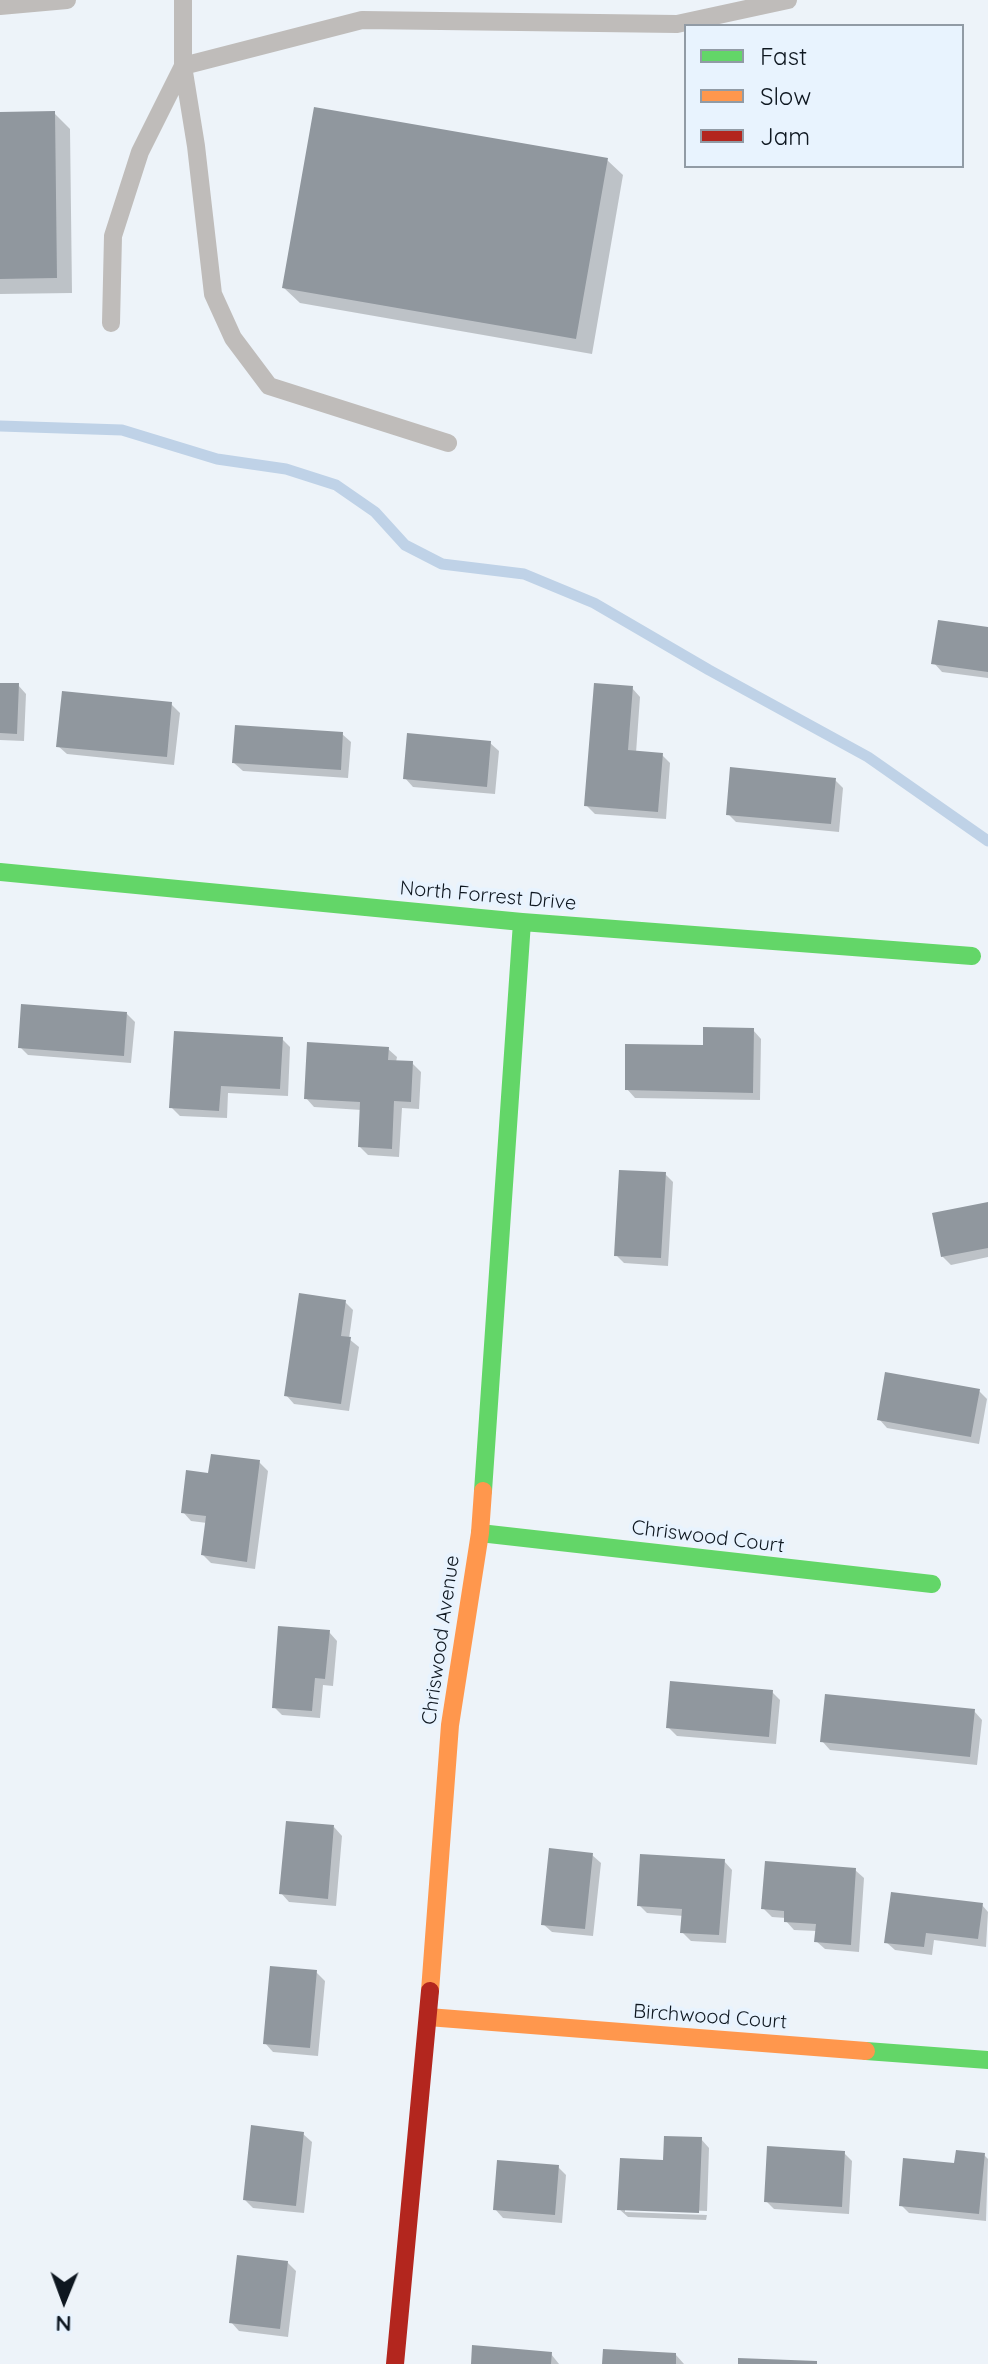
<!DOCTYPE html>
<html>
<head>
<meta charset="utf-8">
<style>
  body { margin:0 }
  #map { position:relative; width:988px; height:2364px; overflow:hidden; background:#edf3f9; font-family:Quicksand,sans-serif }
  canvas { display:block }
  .legend { position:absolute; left:684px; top:24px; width:280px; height:144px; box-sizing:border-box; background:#e8f3fe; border:2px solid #919ba5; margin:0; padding:10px 14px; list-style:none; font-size:24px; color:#0e1720 }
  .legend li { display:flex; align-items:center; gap:16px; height:40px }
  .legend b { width:40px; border:2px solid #919ba5 }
  .north { position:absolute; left:24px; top:2260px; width:80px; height:80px; -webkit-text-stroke:6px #e8f3fe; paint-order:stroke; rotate:181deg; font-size:22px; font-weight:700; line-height:32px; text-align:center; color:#0e1720 }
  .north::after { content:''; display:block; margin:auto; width:28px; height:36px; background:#0e1720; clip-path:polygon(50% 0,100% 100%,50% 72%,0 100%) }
</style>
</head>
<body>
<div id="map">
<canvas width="988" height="2364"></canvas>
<ul class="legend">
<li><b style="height:10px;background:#63d668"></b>Fast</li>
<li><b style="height:10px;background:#ff974d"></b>Slow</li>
<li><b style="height:10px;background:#b3261e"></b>Jam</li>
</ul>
<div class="north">N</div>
</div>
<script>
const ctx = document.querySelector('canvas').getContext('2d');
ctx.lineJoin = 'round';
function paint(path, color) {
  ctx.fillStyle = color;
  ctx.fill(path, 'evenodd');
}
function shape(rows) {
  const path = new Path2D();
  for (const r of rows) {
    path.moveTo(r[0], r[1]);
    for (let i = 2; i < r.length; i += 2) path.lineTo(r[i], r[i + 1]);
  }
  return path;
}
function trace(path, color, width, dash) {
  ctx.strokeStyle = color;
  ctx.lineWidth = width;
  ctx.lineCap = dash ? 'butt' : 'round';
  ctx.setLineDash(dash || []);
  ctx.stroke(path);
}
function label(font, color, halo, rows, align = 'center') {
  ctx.font = font + ' Quicksand,sans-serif';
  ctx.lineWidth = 8;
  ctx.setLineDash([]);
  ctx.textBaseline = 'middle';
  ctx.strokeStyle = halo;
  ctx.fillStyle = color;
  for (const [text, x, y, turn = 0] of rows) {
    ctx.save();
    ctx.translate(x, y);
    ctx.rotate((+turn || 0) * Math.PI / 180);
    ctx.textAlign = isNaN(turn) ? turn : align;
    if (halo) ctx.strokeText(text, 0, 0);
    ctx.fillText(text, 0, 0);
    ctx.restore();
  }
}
const shadow = shape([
  [54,113,70,129,72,293,0,294,0,114],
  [607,160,623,175,592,354,300,303,284,288],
  [988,629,988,678,942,672,934,663],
  [0,685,18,685,26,694,24,741,0,740],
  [632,688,640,697,636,753,662,755,670,763,666,819,595,814,586,805],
  [171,704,180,713,174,765,67,754,58,746],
  [342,734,351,742,348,778,243,771,234,763],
  [490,743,499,751,495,794,413,787,405,778],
  [835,780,843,788,839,832,736,822,728,814],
  [127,1014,135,1022,131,1063,28,1055,20,1047],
  [753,1030,761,1039,760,1100,635,1098,627,1089,705,1047],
  [282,1039,290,1047,288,1096,228,1093,227,1118,180,1116,171,1107],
  [388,1049,397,1057,396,1062,412,1063,421,1072,419,1109,402,1108,399,1157,368,1155,360,1147,362,1110,314,1107,306,1098],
  [665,1174,673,1182,668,1266,624,1263,616,1255],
  [988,1205,988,1257,951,1265,942,1256],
  [345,1302,353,1310,349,1339,359,1347,349,1411,294,1404,286,1395],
  [979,1391,987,1399,979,1444,887,1428,879,1419],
  [259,1462,268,1471,255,1569,211,1563,203,1555,207,1523,191,1521,183,1512,210,1476],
  [329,1632,337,1641,333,1686,323,1685,320,1718,282,1715,274,1707],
  [772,1692,780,1700,776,1744,677,1736,668,1727],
  [974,1711,982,1720,977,1765,830,1750,822,1741],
  [334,1827,342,1836,336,1906,289,1902,281,1893],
  [592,1855,601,1863,593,1936,552,1932,543,1924],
  [724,1861,732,1870,726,1943,691,1941,682,1932,684,1916,647,1913,639,1905],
  [855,1870,864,1878,859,1952,825,1949,816,1941,817,1931,794,1930,786,1921,786,1918,772,1917,763,1908],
  [982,1905,988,1912,986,1947,934,1940,932,1955,895,1950,886,1942],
  [316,1972,325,1981,318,2056,273,2052,265,2043],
  [303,2134,312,2142,304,2213,253,2208,245,2200],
  [701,2139,709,2148,707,2211,625,2208,625,2212,707,2215,706,2220,628,2217,619,2209,665,2162],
  [844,2153,852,2161,849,2214,774,2209,766,2201],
  [984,2155,988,2159,986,2221,909,2213,901,2205,956,2166],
  [558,2167,566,2175,562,2223,503,2218,495,2209],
  [287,2262,296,2271,288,2337,239,2331,231,2322],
  [551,2354,559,2364,473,2364],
  [676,2355,684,2364,604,2364]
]);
const stream = shape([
  [0,426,122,430,217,459,286,469,336,485,375,512,405,545,442,564,524,574,594,603,709,670,868,757,988,841]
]);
const building = shape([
  [314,107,608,158,576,339,282,288],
  [55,111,57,278,0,279,0,112],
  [938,620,988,627,988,672,931,664],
  [0,683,19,683,17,734,0,733],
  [594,683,633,686,628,750,663,753,658,812,584,806],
  [62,691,172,702,167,757,56,747],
  [235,725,343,732,341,770,232,763],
  [407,733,491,741,487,787,403,779],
  [730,767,836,778,831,824,726,815],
  [21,1004,127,1012,124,1056,18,1048],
  [703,1027,754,1028,753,1093,625,1090,625,1044,703,1045],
  [174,1031,283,1037,280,1089,221,1086,219,1111,169,1108],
  [307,1042,389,1047,388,1060,413,1061,411,1102,394,1101,392,1149,358,1147,360,1102,304,1099],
  [619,1170,666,1172,661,1258,614,1256],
  [988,1202,988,1248,941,1257,932,1213],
  [299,1293,346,1300,341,1336,351,1337,341,1404,284,1396],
  [885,1372,980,1389,971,1437,877,1420],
  [211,1454,260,1460,247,1562,201,1555,206,1516,181,1513,186,1470,208,1473],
  [278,1626,330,1630,325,1679,315,1678,312,1711,272,1708],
  [670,1681,773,1690,769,1737,666,1728],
  [825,1694,975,1709,970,1757,820,1742],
  [286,1821,334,1825,328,1899,279,1894],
  [549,1848,593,1853,585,1929,541,1925],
  [640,1854,725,1859,719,1935,680,1933,682,1909,637,1906],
  [765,1861,856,1868,851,1945,814,1942,816,1924,784,1922,784,1911,761,1909],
  [891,1892,983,1903,978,1939,926,1933,924,1947,884,1943],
  [270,1966,317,1970,310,2048,263,2044],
  [251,2125,304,2132,296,2206,243,2200],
  [664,2136,702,2137,699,2213,617,2210,620,2158,663,2160],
  [767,2146,845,2151,842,2207,764,2202],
  [956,2150,985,2153,979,2214,899,2206,903,2158,954,2163],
  [497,2160,559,2165,555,2215,493,2210],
  [237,2255,288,2261,280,2329,229,2323],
  [472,2345,552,2352,551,2364,471,2364],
  [603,2349,676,2353,676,2364,602,2364],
  [738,2358,817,2361,817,2364,738,2364]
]);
const lane = shape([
  [183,0,183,66,196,146,213,294,233,338,269,386,448,443],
  [0,6,67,0],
  [111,323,113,236,140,152,183,66,362,20,677,24,788,0]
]);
const fast = shape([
  [0,872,522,922,972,956],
  [483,1491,522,922],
  [480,1533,932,1584],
  [866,2051,988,2060]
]);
const slow = shape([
  [430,1991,450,1725,480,1533,483,1491],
  [428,2017,866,2051]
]);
const jam = shape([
  [395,2364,430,1991]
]);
const streetNames = [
  ["North Forrest Drive",488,896,5],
  ["Chriswood Court",708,1537,7],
  ["Chriswood Avenue",441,1640,-82],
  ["Birchwood Court",710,2017,4]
];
paint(shadow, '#0003');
trace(stream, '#bfd2e7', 11);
paint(building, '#90979e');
trace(lane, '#bfbcba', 18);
trace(fast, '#63d668', 18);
trace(slow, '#ff974d', 18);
trace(jam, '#b3261e', 18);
label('20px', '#0e1720', '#e8f3fe', streetNames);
</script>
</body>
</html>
